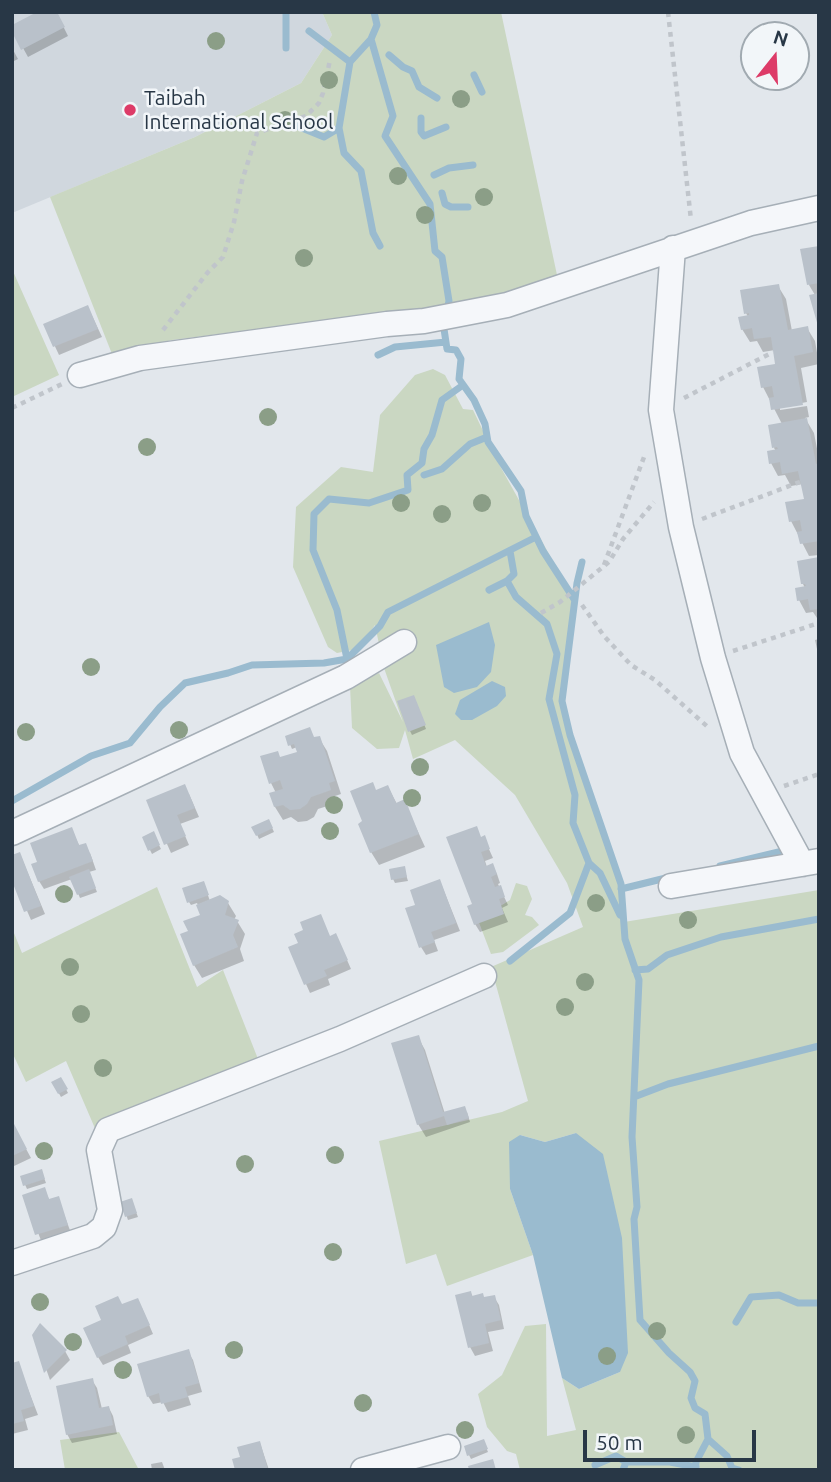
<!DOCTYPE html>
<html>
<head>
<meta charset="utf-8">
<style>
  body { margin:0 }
  #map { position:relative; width:831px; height:1482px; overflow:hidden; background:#e2e7ec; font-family:Ubuntu,sans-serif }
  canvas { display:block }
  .frame { position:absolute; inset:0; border:14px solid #283746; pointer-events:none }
  .north { position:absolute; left:740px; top:21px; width:70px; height:70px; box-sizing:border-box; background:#f2f6f9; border:2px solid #a1aab1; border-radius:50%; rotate:18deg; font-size:19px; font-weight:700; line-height:28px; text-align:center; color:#283746 }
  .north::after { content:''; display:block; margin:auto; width:24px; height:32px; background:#dd3b68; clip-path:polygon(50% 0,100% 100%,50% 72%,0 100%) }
  .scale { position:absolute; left:583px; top:1430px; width:173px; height:32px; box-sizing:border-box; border:4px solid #283746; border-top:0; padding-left:9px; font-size:21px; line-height:24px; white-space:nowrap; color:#283746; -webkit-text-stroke:5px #f2f6f9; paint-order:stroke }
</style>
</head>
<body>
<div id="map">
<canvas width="831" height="1482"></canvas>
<div class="frame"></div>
<div class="north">N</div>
<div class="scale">50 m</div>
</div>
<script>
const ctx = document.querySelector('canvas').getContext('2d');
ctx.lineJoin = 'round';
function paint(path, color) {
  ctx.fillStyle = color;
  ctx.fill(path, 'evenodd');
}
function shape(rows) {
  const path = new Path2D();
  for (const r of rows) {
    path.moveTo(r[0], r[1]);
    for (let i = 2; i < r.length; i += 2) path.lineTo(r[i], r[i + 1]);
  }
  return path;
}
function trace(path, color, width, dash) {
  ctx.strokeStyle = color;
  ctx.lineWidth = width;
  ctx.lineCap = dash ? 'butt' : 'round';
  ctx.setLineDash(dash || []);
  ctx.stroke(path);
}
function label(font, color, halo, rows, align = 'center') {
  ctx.font = font + ' Ubuntu,sans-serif';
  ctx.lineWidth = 5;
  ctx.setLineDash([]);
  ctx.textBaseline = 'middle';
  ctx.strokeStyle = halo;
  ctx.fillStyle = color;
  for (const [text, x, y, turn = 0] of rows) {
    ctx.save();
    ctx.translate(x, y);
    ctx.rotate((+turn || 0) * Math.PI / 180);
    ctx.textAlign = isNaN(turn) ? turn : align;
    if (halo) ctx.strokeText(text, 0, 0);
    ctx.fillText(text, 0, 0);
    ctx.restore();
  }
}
const built = shape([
  [12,12,322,12,332,35,301,83,195,137,12,213]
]);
const green = shape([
  [322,12,501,12,557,275,513,295,432,312,348,318,172,340,112,354,50,197,195,137,301,83,332,35],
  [12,269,59,375,12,397],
  [433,369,445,375,463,409,473,410,500,466,574,599,562,701,570,735,621,889,624,922,819,890,819,1470,520,1470,516,1454,507,1451,487,1427,478,1394,502,1375,525,1326,546,1324,547,1436,576,1430,562,1378,579,1389,620,1372,576,1133,545,1142,520,1135,510,1189,533,1255,447,1286,436,1254,406,1264,379,1141,502,1112,528,1101,491,967,583,927,567,883,515,795,455,740,413,759,405,730,399,748,377,749,352,728,350,686,379,673,403,722,384,668,375,625,358,649,337,653,328,647,293,567,296,507,341,467,373,472,380,415,415,375],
  [516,883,527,886,532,899,525,915,532,917,539,925,503,952,491,954,478,920,510,900],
  [157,887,197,987,223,970,258,1059,97,1133,66,1061,26,1082,12,1052,12,928,22,953],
  [119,1432,139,1470,65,1470,60,1440]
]);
const water = shape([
  [489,622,495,645,491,672,477,687,454,693,444,687,436,645],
  [492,681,505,687,506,696,497,706,472,720,461,720,455,714,460,700],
  [576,1133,603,1154,622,1238,628,1353,620,1372,579,1389,562,1378,533,1255,510,1189,509,1142,520,1135,545,1142]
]);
const shadow = shape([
  [56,12,68,36,28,57,12,28],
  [12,48,18,59,12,62],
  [819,247,819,323,815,295,809,285],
  [778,286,786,299,792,331,807,328,815,341,819,364,801,368,807,402,780,407,780,410,807,406,809,417,805,418,814,433,819,459,819,555,809,556,791,521,806,500,803,484,791,486,785,475,778,476,771,463,776,451,774,448,782,424,763,387,777,366,775,350,763,352,757,341,750,342,742,329,748,317,746,313],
  [88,307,102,337,59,355,45,325],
  [819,559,819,621,813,612,806,613,799,600,805,588,803,584],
  [819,639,819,658,815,640],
  [415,701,426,729,412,735,410,731],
  [287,737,319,738,327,751,341,794,335,796,337,803,318,809,314,817,307,821,298,822,291,817,283,820,275,807,276,793,271,783,280,759,299,753,297,747,292,749],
  [388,787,397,804,404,801,425,847,379,865,371,852,376,792],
  [189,794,199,817,180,824,189,845,171,853,148,801],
  [269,821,274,832,259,839,254,828],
  [71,829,80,847,90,853,96,870,89,872,97,892,80,898,72,879,44,889,39,881,40,863],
  [153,833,161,849,152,854,144,838],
  [484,838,493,858,485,861,487,867,492,865,497,874,500,883,498,884,508,905,502,908,508,922,480,932,475,924,474,905,482,839],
  [20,854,45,914,31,920,12,876],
  [404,868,408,881,395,883,393,879],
  [440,881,460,931,434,940,438,951,426,955,421,947,417,906],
  [205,887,210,901,228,903,236,916,234,920,237,921,245,934,240,949,244,961,202,978,194,965,190,932,202,916,197,903,191,905,189,902],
  [306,931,330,938,340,944,351,969,328,979,330,985,310,993,290,948,301,944],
  [418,1037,425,1050,445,1114,467,1112,470,1122,426,1137,418,1124],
  [61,1079,68,1093,61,1097,53,1083],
  [12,1123,31,1158,12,1167],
  [43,1175,46,1183,27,1189,22,1178],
  [44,1189,50,1201,58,1198,71,1233,42,1243,24,1196],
  [122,1203,133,1204,138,1217,128,1220],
  [471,1293,473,1297,485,1299,494,1297,499,1305,504,1329,488,1332,493,1351,475,1356,470,1347],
  [123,1306,142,1308,153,1334,128,1345,131,1353,103,1365,98,1357,104,1321],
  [34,1335,65,1351,70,1360,50,1380],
  [188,1352,193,1360,202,1392,188,1396,191,1405,168,1412,163,1402,153,1404,148,1396],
  [18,1363,38,1415,25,1419,28,1430,12,1434,12,1365],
  [92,1380,97,1388,102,1409,109,1408,113,1416,117,1434,72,1443,67,1434],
  [260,1443,269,1470,236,1470,242,1458],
  [485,1445,488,1452,471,1459,469,1455],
  [162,1462,165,1470,152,1470,151,1464]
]);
const stream = shape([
  [374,12,377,25,371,39,393,116,385,136,430,204,435,251,442,257,449,301,447,310],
  [309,31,350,62],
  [286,48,286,12],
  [389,55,403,67,412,71,419,87,437,98],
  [474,75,482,92],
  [421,118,421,132,424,136,446,127],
  [297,126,324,137,339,128,350,62,371,39],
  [339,128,344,153,361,171,373,233,380,246],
  [434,175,449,168,473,165],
  [442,193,445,204,451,207,468,207],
  [445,322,444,329,447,349,456,350,461,359,459,379,474,400,485,424,488,442,521,491,526,516,543,551,574,599],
  [378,355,395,347,446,342],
  [424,475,442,469,470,444,487,437],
  [510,551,514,574,507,581,516,597,547,624,557,654,549,699,575,795,573,823,589,863,600,873,620,915],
  [582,562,577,583,562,701,570,735,621,884,625,939,639,980,632,1137,637,1207,634,1219,640,1320,669,1353,690,1372,695,1381,691,1398,695,1408,705,1414,708,1439,696,1462,695,1470],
  [489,590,507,581],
  [347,659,337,610,313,550,314,514,329,499,369,503,408,490,407,475,422,463,424,449,432,435,442,400,463,385],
  [12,801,91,756,130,743,160,707,185,683,228,673,252,665,324,663,347,659,380,626,388,612,536,537],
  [720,866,787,850],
  [621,889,670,877],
  [510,961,570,913,589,863],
  [635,970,648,969,667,955,721,937,819,919],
  [634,1097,668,1084,819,1046],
  [736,1322,751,1297,779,1295,798,1303,819,1303],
  [708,1439,727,1456,732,1468,739,1470],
  [595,1465,616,1456,626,1462],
  [623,1470,626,1462,670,1462,696,1467]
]);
const building = shape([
  [37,12,57,12,65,27,21,50,12,32,12,25],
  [819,246,819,283,807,285,800,249],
  [779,284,788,330,808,326,813,352,794,356,803,405,771,410,769,398,774,397,772,386,761,388,757,367,775,364,771,337,754,339,752,328,741,330,738,317,749,315,749,313,744,314,740,290],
  [819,293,819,326,818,326,809,295],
  [88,305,98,329,53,347,43,324],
  [807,418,816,464,819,463,819,541,800,544,797,532,802,531,800,520,789,522,785,502,804,499,798,471,782,474,780,462,769,464,767,451,778,449,777,447,772,448,768,425],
  [819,557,819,609,810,610,808,599,797,601,795,588,806,586,805,584,801,584,797,561],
  [414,695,426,725,408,732,397,701],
  [310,727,314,737,320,736,335,781,329,783,331,790,311,797,307,804,300,809,290,810,283,805,274,807,269,793,283,789,280,780,269,784,260,756,278,751,280,757,297,752,294,744,288,746,285,736],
  [373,782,376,790,388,785,396,803,405,799,419,834,370,853,358,824,362,821,350,791],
  [185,784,195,808,177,815,186,836,164,845,146,800],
  [269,819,273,828,256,836,251,827],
  [477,826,481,837,485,835,490,849,481,852,486,866,493,863,497,874,491,877,495,887,501,885,505,897,499,899,504,914,474,925,467,906,472,904,446,837],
  [72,827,79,845,86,843,93,861,38,882,31,864,37,862,30,843],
  [154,831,160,845,148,851,142,837],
  [20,852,41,906,24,912,12,881,12,855],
  [405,866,407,877,391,880,389,869],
  [89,869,96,888,77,895,69,877],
  [440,879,456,923,431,932,435,942,419,948,405,908,415,905,410,890],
  [204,881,209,895,187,903,182,888],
  [220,895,229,901,225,915,239,920,233,935,238,947,193,966,180,934,188,931,183,921,200,915,196,905],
  [321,914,330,936,336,933,348,960,324,970,327,976,304,985,288,947,298,943,294,934,303,930,300,922],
  [419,1035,443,1112,465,1106,469,1118,447,1125,444,1116,417,1125,391,1043],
  [61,1077,68,1089,58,1094,51,1082],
  [12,1120,27,1149,12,1156],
  [42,1169,45,1179,23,1186,20,1176],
  [45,1187,49,1199,59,1196,68,1225,35,1235,22,1195],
  [132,1198,137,1213,125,1217,120,1202],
  [471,1291,472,1296,483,1293,484,1297,495,1295,501,1320,485,1324,489,1343,468,1348,455,1295],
  [118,1296,122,1304,138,1298,150,1325,125,1336,128,1344,97,1358,83,1328,101,1320,95,1306],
  [40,1323,67,1350,44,1373,32,1335],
  [189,1349,199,1383,185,1387,188,1397,161,1404,159,1393,147,1397,137,1364],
  [19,1361,34,1406,21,1410,24,1421,12,1424,12,1363],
  [93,1378,99,1408,109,1406,113,1425,66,1435,56,1386],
  [484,1439,488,1449,467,1456,464,1446],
  [260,1441,268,1470,235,1470,232,1459,240,1457,237,1447],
  [493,1459,496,1470,469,1470,468,1466]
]);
const path = shape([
  [668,12,691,220],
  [163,330,208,272,223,257,234,222,242,181,257,133,306,116,319,103,323,93,330,60],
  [684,398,773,352],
  [12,408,62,384],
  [702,519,800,482],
  [604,565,644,457],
  [582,605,604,636,631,665,655,680,709,728],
  [541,613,560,602,609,562,623,539,654,502],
  [733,651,819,623],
  [784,786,819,774]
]);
const street = shape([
  [673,248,661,410,681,527,713,658,742,753,802,864],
  [80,375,140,358,387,324,424,321,507,305,751,223,819,208],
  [12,833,346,677,404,642],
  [671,886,819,861],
  [12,1263,93,1236,104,1227,110,1210,99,1150,108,1130,340,1039,484,976],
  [363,1470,448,1447]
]);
const trees = [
  [216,41],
  [329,80],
  [461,99],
  [285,120],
  [398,176],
  [484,197],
  [425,215],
  [304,258],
  [268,417],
  [147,447],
  [401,503],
  [482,503],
  [442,514],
  [91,667],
  [179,730],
  [26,732],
  [420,767],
  [412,798],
  [334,805],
  [330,831],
  [64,894],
  [596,903],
  [688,920],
  [70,967],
  [585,982],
  [565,1007],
  [81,1014],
  [103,1068],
  [44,1151],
  [335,1155],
  [245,1164],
  [333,1252],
  [40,1302],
  [657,1331],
  [73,1342],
  [234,1350],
  [607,1356],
  [123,1370],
  [363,1403],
  [465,1430],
  [686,1435]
];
const markers = [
  [130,110,7,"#dd3b68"]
];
const poiNames = [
  ["Taibah",144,98],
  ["International School",144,122]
];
paint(built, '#d0d7de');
paint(green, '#cad7c2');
paint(water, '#9abbcf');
paint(shadow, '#0003');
trace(stream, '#9abbcf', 7);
paint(building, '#b9c1ca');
trace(street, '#a6afb7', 27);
trace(path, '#c0c5cb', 4.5, [5, 5]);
trace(street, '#f5f7fa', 24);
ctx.fillStyle = '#8b9e87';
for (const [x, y] of trees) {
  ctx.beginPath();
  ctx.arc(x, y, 9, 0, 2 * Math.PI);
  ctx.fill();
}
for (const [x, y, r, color] of markers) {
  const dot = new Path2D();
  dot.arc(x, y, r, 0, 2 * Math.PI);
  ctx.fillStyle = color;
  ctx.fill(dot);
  trace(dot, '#f2f6f9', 2.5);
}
label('21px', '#283746', '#f2f6f9', poiNames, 'left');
</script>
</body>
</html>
